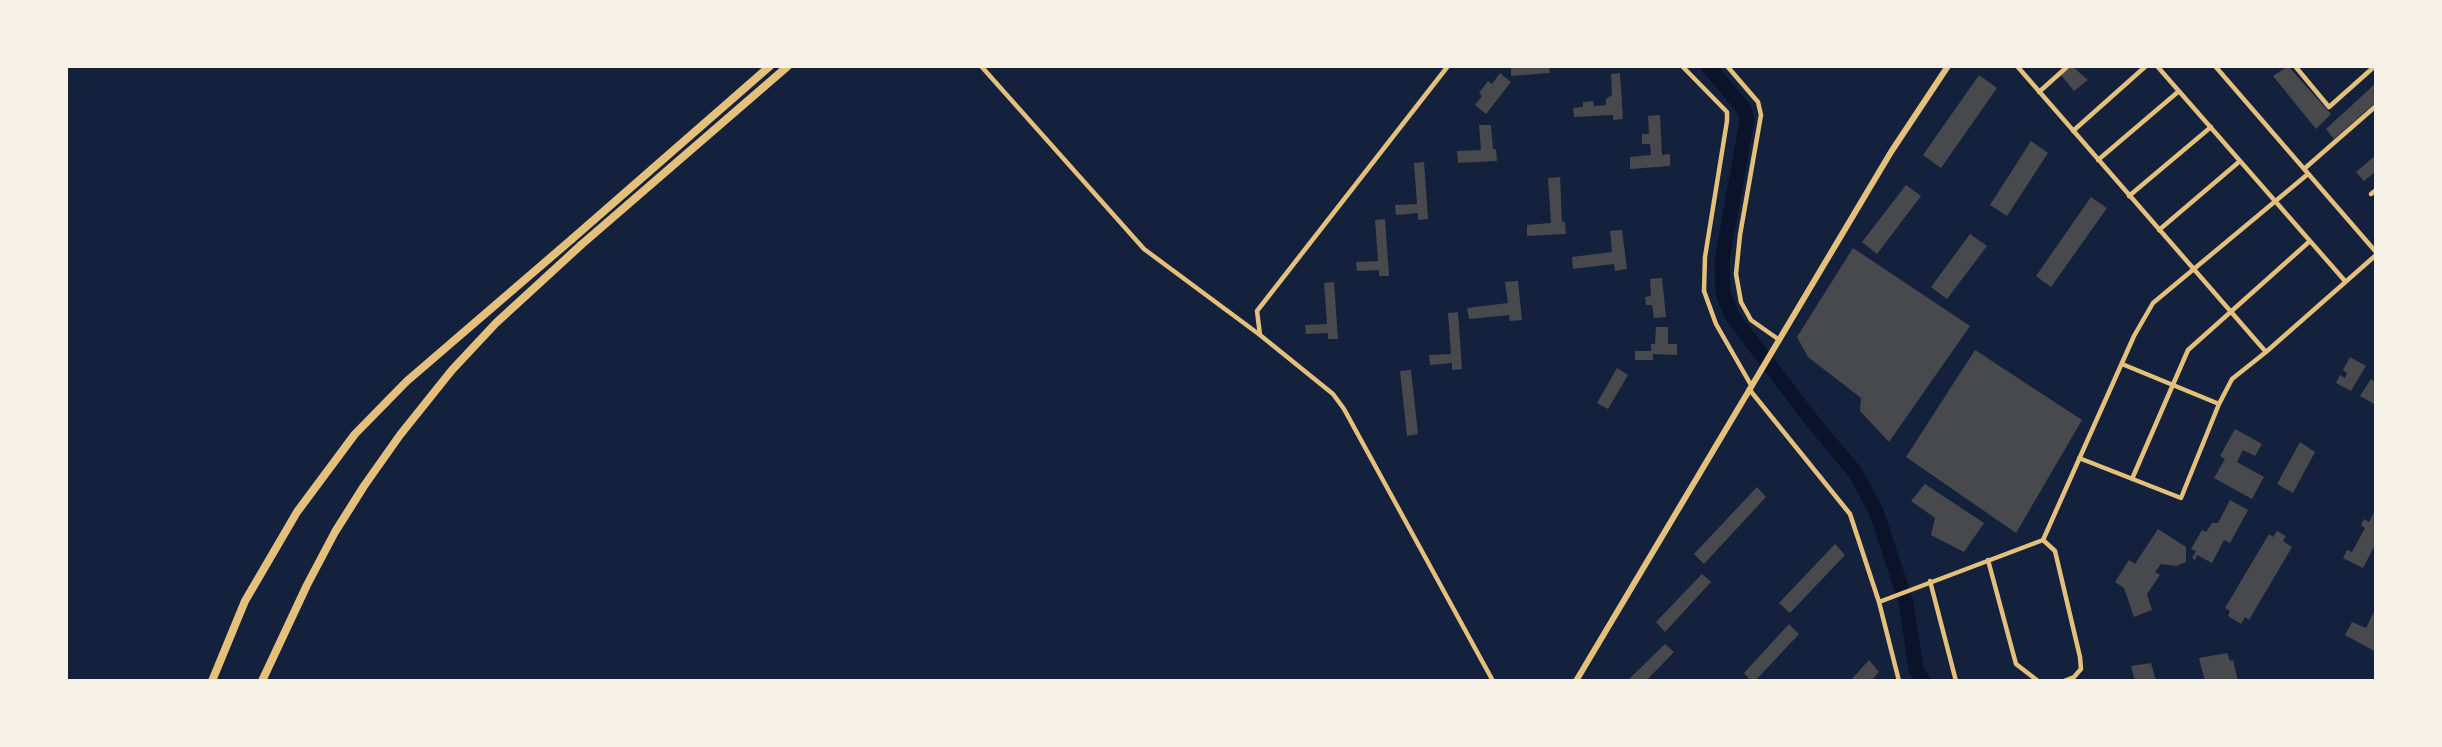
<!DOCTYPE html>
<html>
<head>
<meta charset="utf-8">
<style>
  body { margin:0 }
  #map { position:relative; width:2442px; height:747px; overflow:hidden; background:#14213d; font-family:"Fira Sans Condensed",sans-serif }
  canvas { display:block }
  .frame { position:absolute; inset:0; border:68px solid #f6f1e7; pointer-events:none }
</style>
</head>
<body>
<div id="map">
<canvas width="2442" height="747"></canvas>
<div class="frame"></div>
</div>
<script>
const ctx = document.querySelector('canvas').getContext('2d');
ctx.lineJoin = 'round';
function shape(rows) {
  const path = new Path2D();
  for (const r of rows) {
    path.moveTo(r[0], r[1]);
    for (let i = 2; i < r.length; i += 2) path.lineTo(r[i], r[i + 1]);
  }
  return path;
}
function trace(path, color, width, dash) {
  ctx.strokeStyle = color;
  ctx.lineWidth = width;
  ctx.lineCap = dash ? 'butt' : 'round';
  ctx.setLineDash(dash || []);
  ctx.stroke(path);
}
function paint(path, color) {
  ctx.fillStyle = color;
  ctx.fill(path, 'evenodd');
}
const river = shape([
  [1708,66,1744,109,1747,120,1722,261,1723,293,1732,316,1817,427,1855,472,1876,511,1906,602,1916,669,1923,681]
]);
const building = shape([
  [1511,66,1549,66,1550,73,1511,76],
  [2072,66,2088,80,2074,91,2061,75],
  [2288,66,2331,114,2316,129,2273,76],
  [1500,73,1511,82,1486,114,1475,105,1482,96,1479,93,1488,81,1492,84],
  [1620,73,1623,119,1613,120,1613,115,1574,117,1573,108,1583,107,1583,102,1593,101,1594,106,1606,105,1606,99,1612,95,1611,74],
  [1979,75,1997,88,1941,168,1923,155],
  [2376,83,2376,102,2334,139,2326,129],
  [1660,115,1662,155,1670,154,1670,166,1630,169,1630,157,1651,155,1650,144,1642,144,1642,134,1649,134,1648,116],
  [1479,125,1491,125,1493,149,1496,149,1497,161,1458,163,1457,151,1481,150],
  [2031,141,2048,153,2007,216,1990,205],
  [2376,155,2376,171,2364,181,2356,172],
  [1424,162,1428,219,1418,220,1418,213,1396,215,1395,205,1417,204,1414,163],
  [1560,177,1562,222,1565,222,1566,234,1527,236,1527,225,1551,223,1548,178],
  [1906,185,1921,196,1877,254,1862,242],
  [2091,197,2107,208,2051,287,2036,276],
  [1385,219,1389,276,1379,276,1379,270,1357,271,1356,262,1378,261,1375,220],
  [1622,230,1627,269,1615,271,1614,264,1573,269,1572,257,1612,252,1610,231],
  [1970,234,1987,246,1947,299,1931,287],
  [1853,248,1970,326,1889,442,1860,411,1861,398,1808,357,1797,337],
  [1662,278,1666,317,1654,318,1652,305,1646,305,1645,297,1651,296,1650,279],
  [1518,281,1522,320,1510,321,1509,315,1469,319,1467,308,1508,303,1505,282],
  [1334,282,1338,339,1328,339,1328,333,1306,334,1305,325,1327,324,1324,283],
  [1458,312,1462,369,1452,370,1452,363,1430,365,1429,355,1451,354,1448,313],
  [1656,327,1668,327,1668,344,1677,344,1677,355,1653,354,1653,360,1635,360,1635,351,1651,351,1651,344,1655,344],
  [1975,350,2082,420,2016,533,1906,457],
  [2350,357,2366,366,2351,391,2336,383,2340,375,2345,378,2347,373,2343,370],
  [1617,368,1628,375,1608,409,1597,403],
  [1411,370,1418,434,1407,436,1400,371],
  [2371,379,2376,382,2376,405,2360,396],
  [2235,429,2262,444,2255,456,2243,450,2237,462,2264,477,2252,499,2214,478,2225,459,2220,456],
  [2300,442,2315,452,2293,493,2277,484],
  [1925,484,1984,523,1964,552,1931,535,1935,518,1911,501],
  [1757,487,1766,497,1704,564,1694,554],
  [2230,500,2248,510,2230,543,2224,540,2212,563,2197,555,2195,560,2192,558,2196,551,2191,549,2202,530,2206,532,2212,523,2218,523],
  [2376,509,2376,543,2363,568,2343,558,2347,550,2352,552,2365,528,2361,525,2364,519,2369,522],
  [2158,529,2186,547,2186,562,2176,566,2161,564,2155,572,2160,575,2147,594,2152,610,2134,617,2124,588,2115,582,2129,560,2135,564],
  [2277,531,2286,536,2283,541,2292,547,2249,620,2245,617,2241,624,2228,616,2230,611,2225,608,2269,534,2273,537],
  [1835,544,1845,555,1790,613,1779,603],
  [1702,574,1711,582,1665,632,1656,622],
  [2376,608,2376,652,2345,635,2352,622,2366,628],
  [1789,624,1799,634,1755,681,1751,681,1744,673],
  [1665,644,1674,652,1646,681,1627,681],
  [2227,653,2230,661,2233,660,2238,681,2205,681,2199,658],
  [1869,660,1879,672,1871,681,1850,681],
  [2151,663,2156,681,2135,681,2131,666]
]);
const minor = shape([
  [981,66,1144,249,1260,335],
  [1448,66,1257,311,1260,335,1333,394,1344,409,1493,681],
  [1682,66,1727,112,1727,121,1705,257,1704,291,1716,324,1751,385],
  [1727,66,1758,102,1761,115,1740,235,1736,274,1741,302,1751,320,1778,339],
  [2017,66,2266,352],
  [2157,66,2345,281],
  [2215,66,2376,252],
  [2295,66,2329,107,2375,66],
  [2039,92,2068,66],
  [2073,131,2146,66],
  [2098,160,2179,91],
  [2304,169,2376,106],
  [2371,194,2376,190],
  [2129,196,2211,127],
  [2159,230,2240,161],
  [2122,364,2219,404],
  [1749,389,1850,514,1879,602,1899,681],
  [2079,458,2181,498,2219,404,2232,379,2266,352,2376,255],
  [2132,479,2188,350,2310,241],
  [2043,540,2055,551,2080,657,2081,669,2074,677,2064,681],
  [1988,560,2016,664,2038,681],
  [1930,581,1956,681],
  [1879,602,2043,540,2134,336,2153,303,2308,174]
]);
const tertiary = shape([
  [1576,681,1891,152,1948,66]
]);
const primary = shape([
  [572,239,770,66],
  [581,245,788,66]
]);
const trunk = shape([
  [212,681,245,601,297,512,355,434,407,381,572,239],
  [262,681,307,585,335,532,364,486,400,435,452,370,496,323,581,245]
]);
trace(river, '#0b132b', 15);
paint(building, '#48494c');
trace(minor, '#e5c07b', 4.5);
trace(tertiary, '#e5c07b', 6);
trace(primary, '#e5c07b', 8);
trace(trunk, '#e5c07b', 8);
</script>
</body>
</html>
